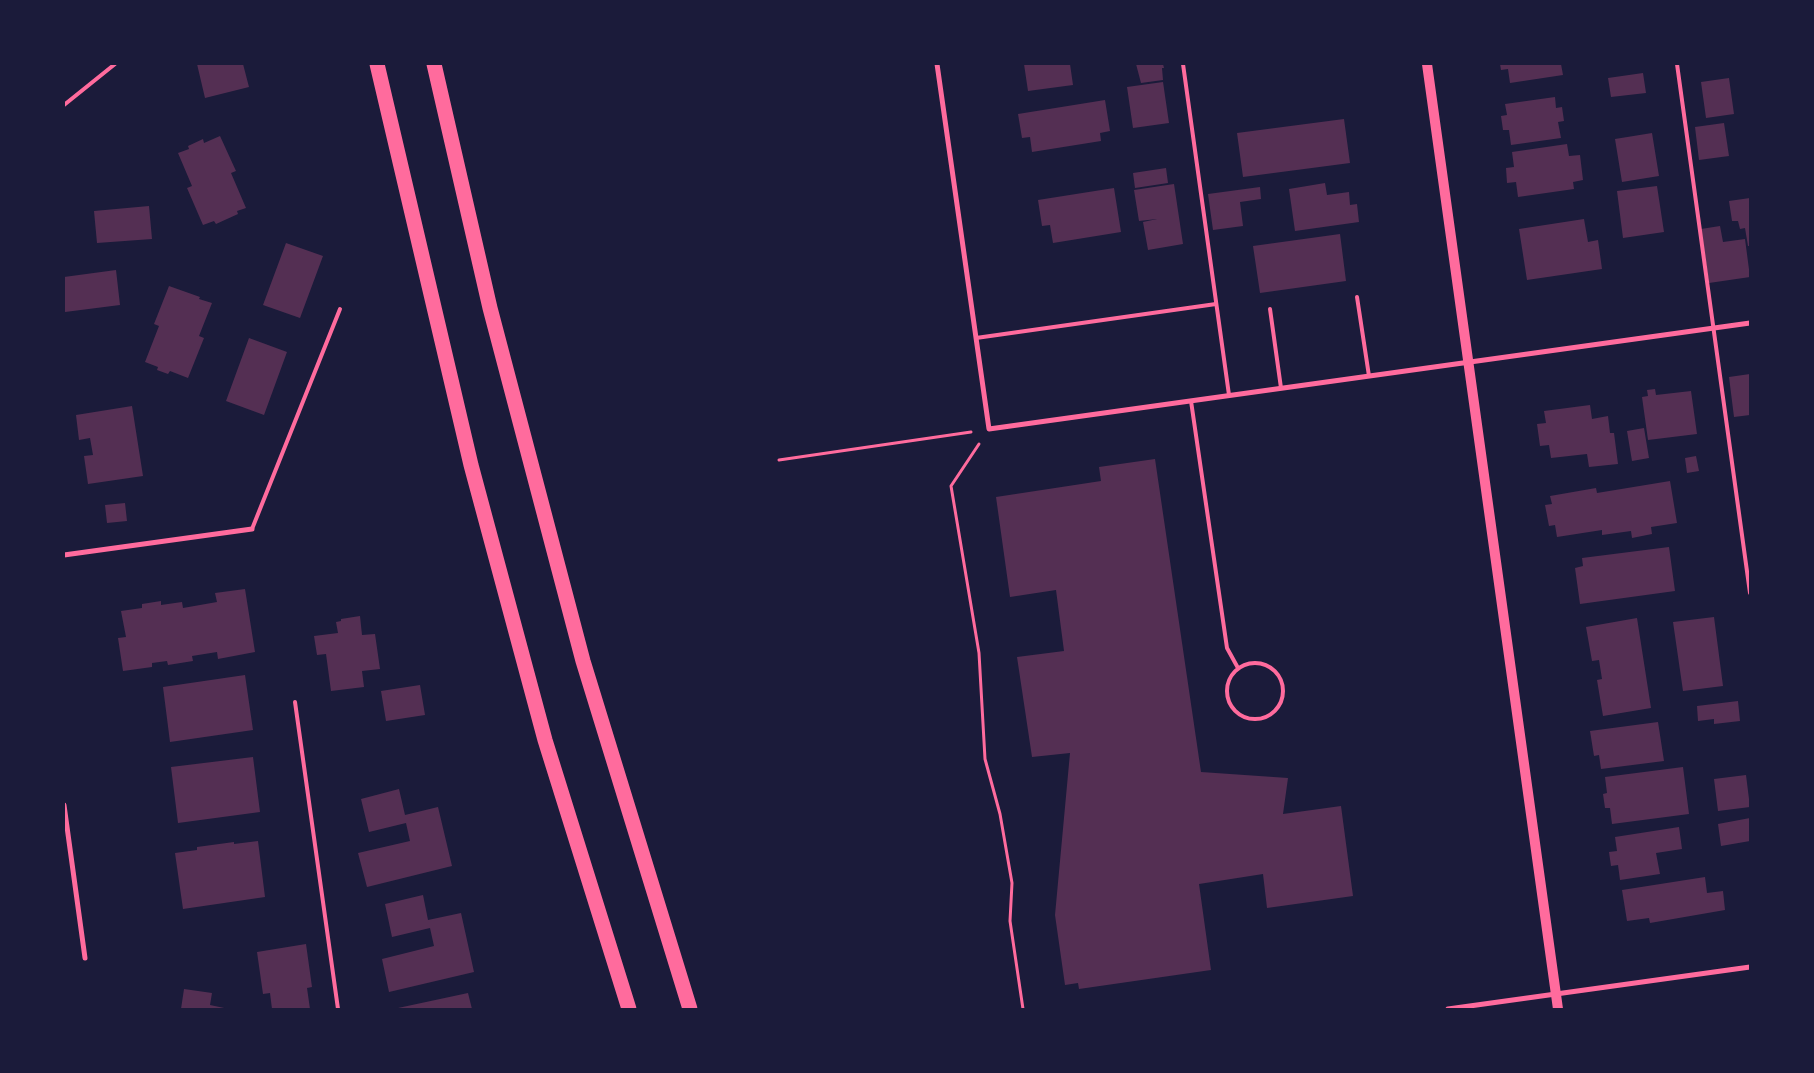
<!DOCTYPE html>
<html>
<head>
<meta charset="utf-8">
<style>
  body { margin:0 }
  #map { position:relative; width:1814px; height:1073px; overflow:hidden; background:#1b1b3a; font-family:Figtree,sans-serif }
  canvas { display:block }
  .frame { position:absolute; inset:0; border:65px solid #1b1b3a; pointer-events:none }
</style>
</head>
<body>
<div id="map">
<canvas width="1814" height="1073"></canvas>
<div class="frame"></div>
</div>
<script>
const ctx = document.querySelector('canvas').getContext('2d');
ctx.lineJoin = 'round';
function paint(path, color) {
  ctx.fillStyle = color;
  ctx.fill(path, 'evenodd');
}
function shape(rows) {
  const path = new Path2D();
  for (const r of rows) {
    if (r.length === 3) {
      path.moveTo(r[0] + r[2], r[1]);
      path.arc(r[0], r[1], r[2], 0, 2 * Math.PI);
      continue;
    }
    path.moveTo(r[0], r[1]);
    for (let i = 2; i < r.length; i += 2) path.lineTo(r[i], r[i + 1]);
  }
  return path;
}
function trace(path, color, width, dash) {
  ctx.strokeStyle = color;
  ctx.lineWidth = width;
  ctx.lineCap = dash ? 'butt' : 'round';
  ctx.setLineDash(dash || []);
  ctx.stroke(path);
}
const building = shape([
  [197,64,243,64,249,87,205,98],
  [1024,64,1070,64,1073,85,1028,91],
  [1136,64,1163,64,1164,68,1162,68,1163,80,1141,83],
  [1500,64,1561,64,1563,75,1510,83,1508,69,1501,70],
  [1643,73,1646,93,1611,97,1608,78],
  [1729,78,1734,114,1706,118,1701,82],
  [1163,82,1169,123,1133,128,1127,87],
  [1555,97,1556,108,1562,107,1564,121,1558,122,1561,138,1511,145,1509,130,1503,130,1501,116,1507,115,1505,104],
  [1105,100,1110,131,1100,133,1101,141,1032,152,1030,137,1022,138,1018,114],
  [1344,119,1350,163,1243,177,1237,133],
  [1724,123,1729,156,1699,160,1695,127],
  [1652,133,1659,176,1622,182,1615,139],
  [220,136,236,171,231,173,246,208,237,211,238,214,216,224,214,221,203,225,187,188,192,186,178,153,189,149,188,146,203,139,204,143],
  [1567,144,1569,156,1580,155,1583,180,1573,182,1574,189,1518,197,1516,182,1507,183,1506,168,1514,167,1512,152],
  [1166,168,1168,183,1135,188,1133,173],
  [1325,183,1327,195,1349,192,1350,205,1357,204,1359,222,1295,231,1289,189],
  [1174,184,1183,244,1148,250,1143,222,1157,219,1139,221,1134,190],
  [1657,186,1664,232,1623,238,1617,191],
  [1260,187,1261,199,1240,202,1243,226,1213,230,1208,194],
  [1114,188,1121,232,1053,243,1050,225,1042,226,1038,200],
  [1750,198,1750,246,1748,246,1745,228,1740,229,1738,221,1732,221,1729,201],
  [149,206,152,239,97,243,94,211],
  [1584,219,1588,242,1598,240,1602,269,1527,280,1519,229],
  [1720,226,1723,242,1745,239,1750,277,1709,283,1701,229],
  [1340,234,1346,281,1260,293,1253,246],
  [286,243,323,256,300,318,263,305],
  [116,270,120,305,65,312,64,277],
  [169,286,200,297,199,299,212,303,199,336,204,338,188,378,170,371,168,374,157,370,158,367,145,362,159,326,154,324],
  [249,338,287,352,264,415,226,401],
  [1750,374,1750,415,1734,417,1729,377],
  [1655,389,1656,395,1691,391,1697,434,1648,440,1642,397,1648,396,1647,390],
  [1590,405,1592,419,1608,416,1610,433,1614,433,1618,464,1589,467,1587,454,1551,458,1549,445,1540,446,1537,424,1546,423,1544,411],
  [132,406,143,476,88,484,84,456,93,455,90,438,79,440,76,415],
  [1644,428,1649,458,1632,461,1627,431],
  [1696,456,1699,471,1687,473,1685,458],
  [1155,459,1201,772,1288,778,1283,814,1341,806,1353,896,1267,908,1263,874,1199,884,1211,970,1079,989,1078,983,1065,985,1055,915,1070,753,1032,757,1017,657,1064,651,1056,590,1010,597,996,497,1101,481,1099,467],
  [1670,481,1677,523,1651,527,1652,534,1632,538,1631,531,1602,535,1602,530,1557,537,1555,525,1549,526,1545,505,1552,504,1550,496,1596,488,1597,493],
  [125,503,127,521,107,523,105,505],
  [1669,547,1675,591,1580,604,1575,568,1583,566,1582,558],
  [245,589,255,652,218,659,217,652,192,656,193,661,168,665,167,661,152,663,152,667,123,671,118,638,126,637,121,611,142,608,142,604,161,601,161,605,182,602,183,608,217,602,215,593],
  [360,616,362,635,375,634,380,669,362,671,364,687,331,691,326,654,317,655,314,636,338,633,336,622,341,621,341,619],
  [1714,617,1723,686,1683,691,1673,622],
  [1637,618,1651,708,1603,716,1597,680,1602,679,1599,660,1592,661,1586,627],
  [245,675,253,730,170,742,163,687],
  [420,685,425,715,386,721,381,691],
  [1738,701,1740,721,1714,724,1714,719,1698,721,1697,706],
  [1658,722,1664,761,1601,769,1599,755,1594,756,1590,731],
  [253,757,260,812,178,823,171,767],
  [1683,767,1689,814,1612,824,1610,808,1605,808,1603,794,1607,793,1605,777],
  [1746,775,1750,807,1718,811,1714,779],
  [399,789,405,815,438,807,452,866,367,887,358,853,410,841,406,823,369,832,361,799],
  [1750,818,1750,841,1721,846,1718,824],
  [1679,827,1682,849,1656,853,1660,874,1620,880,1618,865,1611,866,1609,852,1617,851,1615,837],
  [258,841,265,897,183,909,175,853,197,850,197,847,234,842,234,844],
  [1705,877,1707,893,1723,891,1725,910,1650,923,1649,918,1627,921,1622,890],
  [423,895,428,920,461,913,474,972,389,992,382,959,434,946,430,928,392,937,385,904],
  [306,944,312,987,307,988,310,1009,272,1009,270,993,263,994,257,952],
  [184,989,212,993,210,1005,229,1009,181,1009],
  [468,993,472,1009,398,1009,398,1008]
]);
const path = shape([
  [979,444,951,486,979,653,985,759,1000,814,1012,883,1010,921,1023,1009],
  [779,460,971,432]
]);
const service = shape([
  [1183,64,1229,395],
  [1677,64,1750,593],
  [64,105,115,64],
  [1357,297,1369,376],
  [1270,309,1281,388],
  [976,338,1216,304],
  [1191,401,1227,648,1238,668],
  [252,529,340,309],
  [1255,691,28],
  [295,702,338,1009]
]);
const minor = shape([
  [937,64,989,429,1750,323],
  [64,555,252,529],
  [64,805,85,958],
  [1448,1009,1750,967]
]);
const secondary = shape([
  [1427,64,1558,1009]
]);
const motorway = shape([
  [377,64,471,465,545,740,629,1009],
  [434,64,490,308,583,661,690,1009]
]);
paint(building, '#542f53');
trace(path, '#ff6b9d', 3);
trace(service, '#ff6b9d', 4);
trace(minor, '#ff6b9d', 5);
trace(secondary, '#ff6b9d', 10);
trace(motorway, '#ff6b9d', 15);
</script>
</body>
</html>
